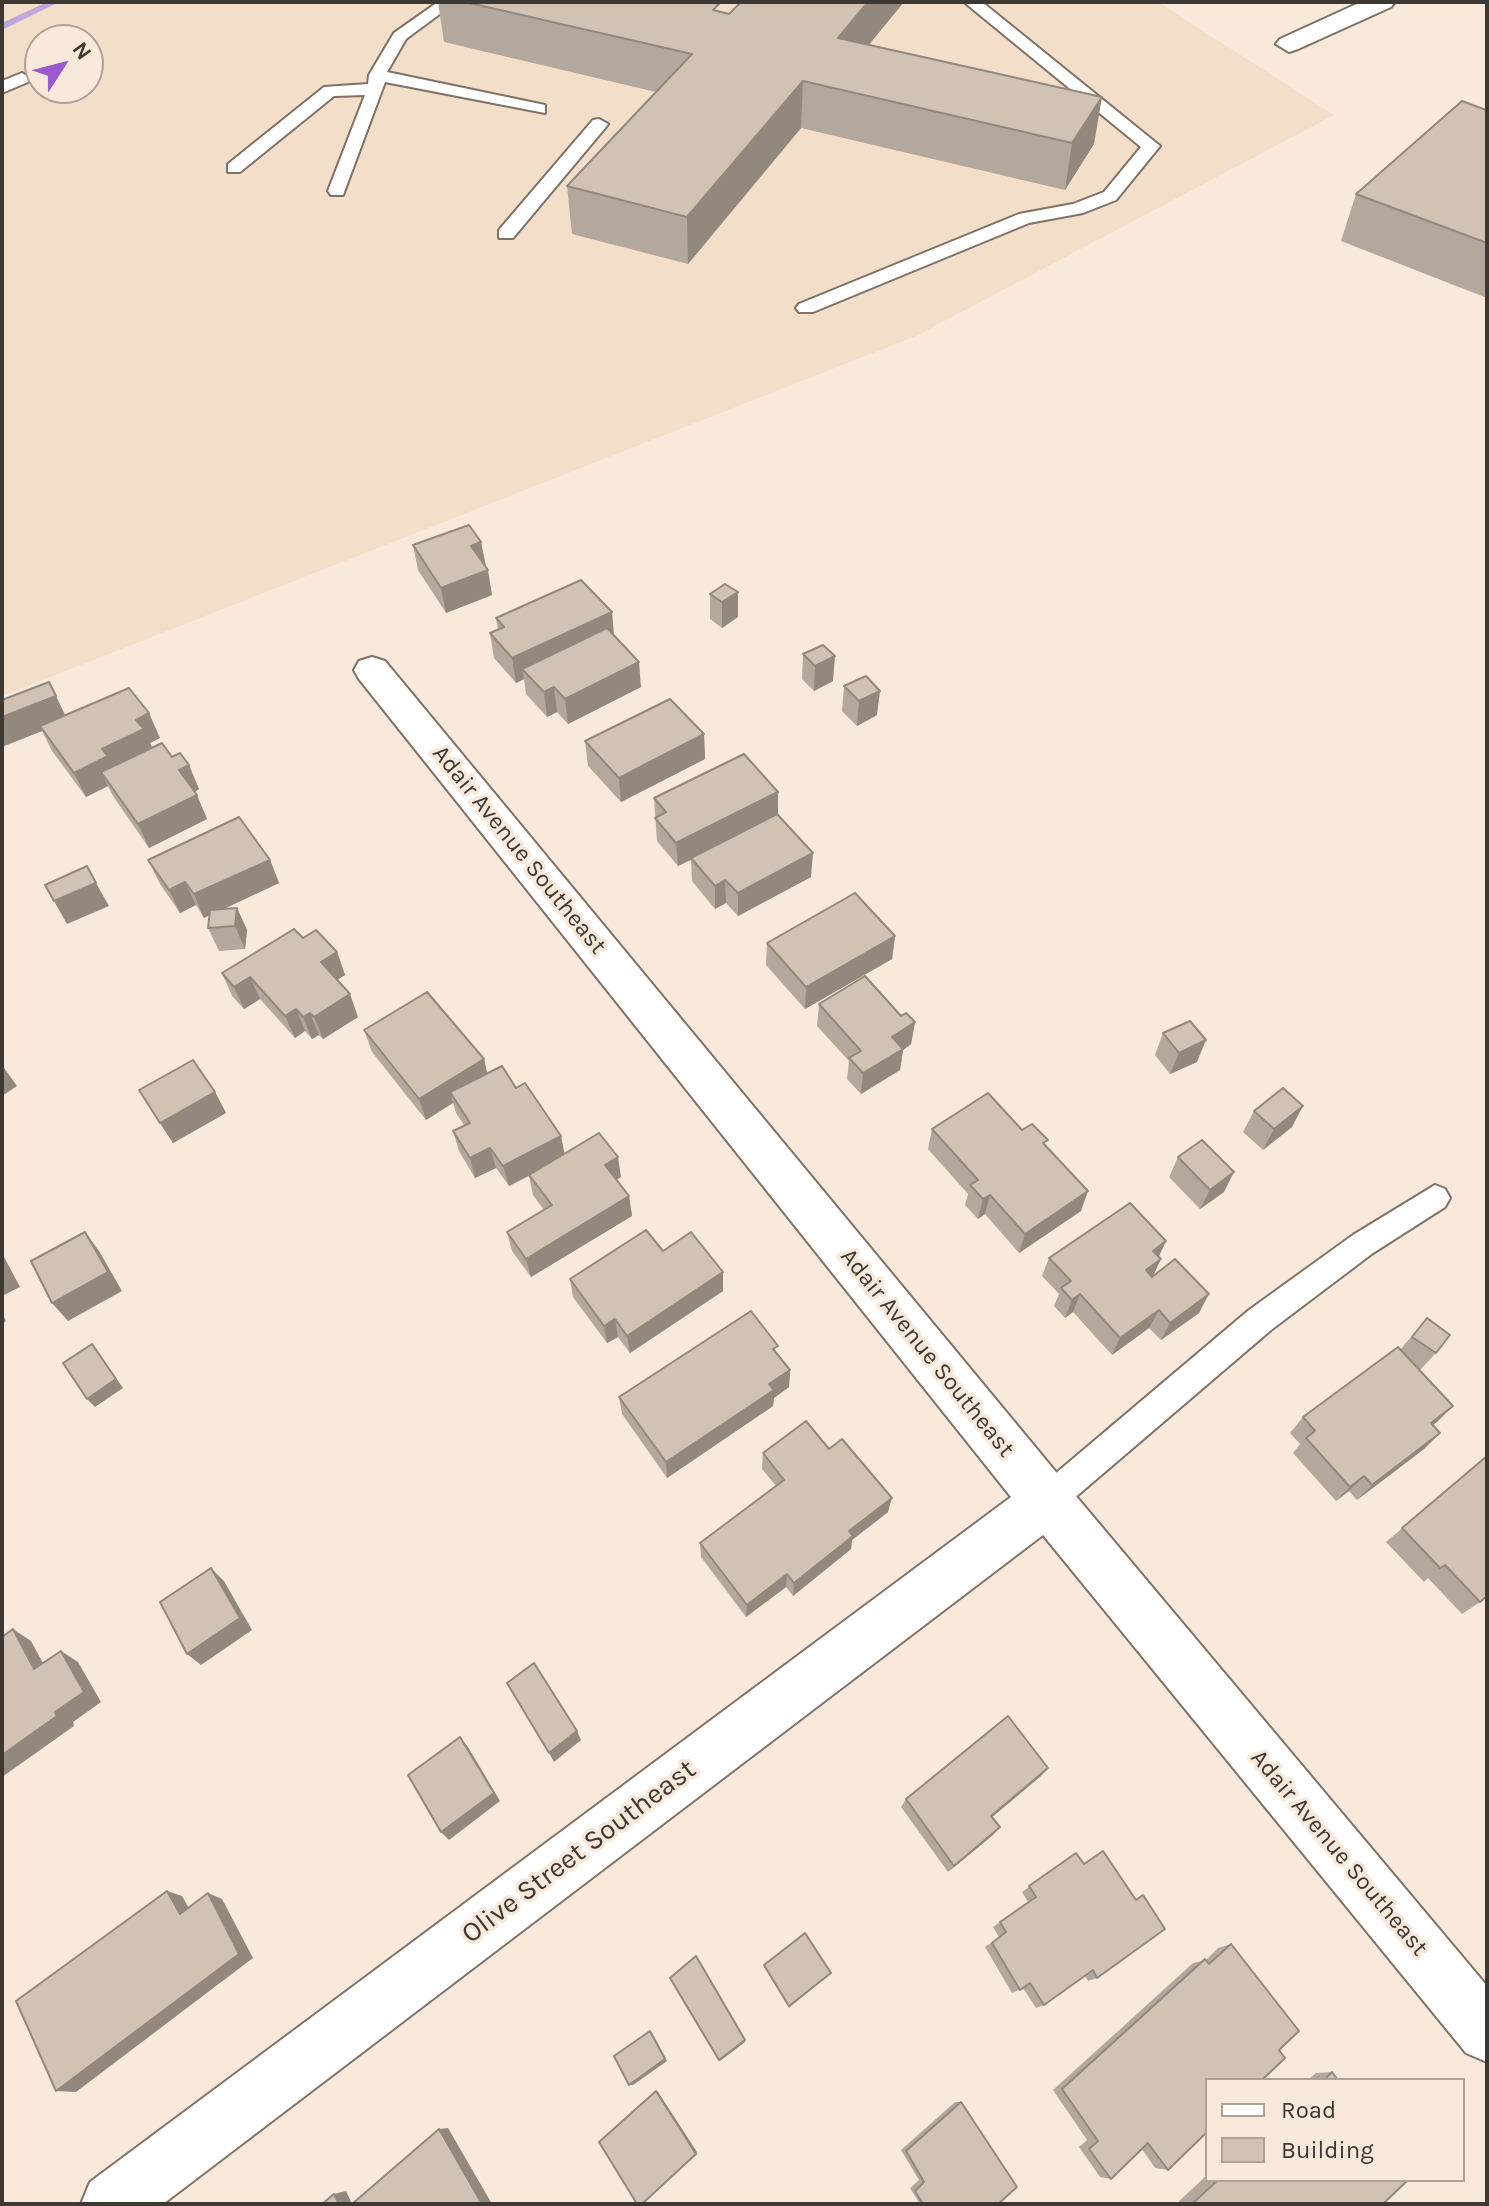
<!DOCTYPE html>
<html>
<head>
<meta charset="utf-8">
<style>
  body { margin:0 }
  #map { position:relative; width:1489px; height:2206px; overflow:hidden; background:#f9e9db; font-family:Karla,sans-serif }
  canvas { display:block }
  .frame { position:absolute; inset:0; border:4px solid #3e3832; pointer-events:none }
  .legend { position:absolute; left:1205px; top:2078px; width:260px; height:104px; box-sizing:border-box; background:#f9e9db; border:2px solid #aea297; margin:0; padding:10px 14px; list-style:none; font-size:24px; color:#3e3832 }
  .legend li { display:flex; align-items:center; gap:16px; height:40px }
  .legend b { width:40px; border:2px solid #aea297 }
  .north { position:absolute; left:24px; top:24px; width:80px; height:80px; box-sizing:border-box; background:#f9e9db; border:2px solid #aea297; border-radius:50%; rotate:54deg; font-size:22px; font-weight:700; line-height:32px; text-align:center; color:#3e3832 }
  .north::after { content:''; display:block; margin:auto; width:28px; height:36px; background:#995ad0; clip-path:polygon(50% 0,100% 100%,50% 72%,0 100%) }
</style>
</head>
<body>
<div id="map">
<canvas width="1489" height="2206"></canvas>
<div class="frame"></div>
<ul class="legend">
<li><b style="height:10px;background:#fff"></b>Road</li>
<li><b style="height:22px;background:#d1c2b4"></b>Building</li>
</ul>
<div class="north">N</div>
</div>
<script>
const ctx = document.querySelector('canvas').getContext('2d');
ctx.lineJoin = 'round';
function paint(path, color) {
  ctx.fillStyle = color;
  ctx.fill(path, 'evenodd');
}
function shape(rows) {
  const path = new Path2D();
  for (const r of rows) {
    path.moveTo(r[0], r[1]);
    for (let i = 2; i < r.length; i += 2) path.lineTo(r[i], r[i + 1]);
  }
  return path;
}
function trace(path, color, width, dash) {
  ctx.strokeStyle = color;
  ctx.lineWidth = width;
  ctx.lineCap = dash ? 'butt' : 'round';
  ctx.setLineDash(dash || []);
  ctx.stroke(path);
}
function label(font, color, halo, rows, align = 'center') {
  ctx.font = font + ' Karla,sans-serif';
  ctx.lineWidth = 7;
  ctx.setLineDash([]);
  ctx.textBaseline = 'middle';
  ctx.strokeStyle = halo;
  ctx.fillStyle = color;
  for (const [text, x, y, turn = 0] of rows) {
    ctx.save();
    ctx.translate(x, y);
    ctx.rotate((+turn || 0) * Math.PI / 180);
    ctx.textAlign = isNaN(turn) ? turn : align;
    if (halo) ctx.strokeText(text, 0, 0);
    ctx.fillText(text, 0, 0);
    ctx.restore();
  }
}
const built = shape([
  [2,2,1158,2,1334,115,916,336,2,696],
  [40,40,88,40,88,88,40,88]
]);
const stream = shape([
  [47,2,59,2,2,30,2,23,47,2]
]);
const lane = shape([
  [438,2,456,2,406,39,387,72,545,105,545,113,385,82,343,195,331,195,328,191,365,95,334,96,240,172,228,172,228,164,324,87,368,84,369,75,394,33,438,2],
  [964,2,982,2,1160,146,1116,200,1083,213,1029,223,813,312,799,312,796,308,799,304,1019,214,1073,204,1104,192,1141,147,964,2],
  [22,73,30,78,28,82,2,93,2,81,22,73],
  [599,119,608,124,605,128,513,238,499,238,499,230,593,120,599,119],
  [1435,1185,1445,1189,1450,1198,1445,1207,1373,1253,1271,1330,1058,1512,1047,1517,1036,1512,1031,1501,1036,1490,1249,1310,1353,1235,1435,1185]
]);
const street = shape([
  [1361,2,1395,2,1391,7,1298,49,1289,52,1276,44,1280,39,1361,2],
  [372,657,385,661,1065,1483,1487,1986,1487,2062,1466,2053,1043,1535,163,2204,81,2204,90,2182,1011,1497,359,679,354,670,359,661,372,657]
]);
const wall = shape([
  [438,2,676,2,868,45,1094,144,1065,190,801,128,688,264,572,234,567,186,656,92,444,42],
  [1487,109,1487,298,1341,241,1356,194],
  [481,542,492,595,446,613,418,570,413,545],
  [738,592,738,617,722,628,710,619,710,594],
  [612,612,614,635,641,687,568,724,557,712,547,717,526,694,524,679,516,683,494,658,490,633,498,630,496,618],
  [803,654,833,681,814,691,802,679],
  [844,686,877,715,857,726,842,711],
  [65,715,160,738,150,743,152,747,172,757,199,789,195,792,207,819,149,848,113,796,108,786,86,797,52,751,42,731,4,746],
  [704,734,705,759,621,802,588,766,585,741],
  [654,798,778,814,811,877,738,916,726,903,715,909,692,881,691,860,678,866,657,841],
  [148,860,270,860,279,883,224,909,237,908,247,930,245,949,219,951,208,928,209,915,204,918,196,905,180,913,160,884],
  [895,936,892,959,805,1009,766,965,767,943],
  [303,938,337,952,345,975,337,980,358,1017,323,1039,319,1035,312,1039,305,1031,295,1038,260,999,244,1009,232,996,222,973],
  [819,1004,901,1016,915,1022,911,1044,903,1050,900,1070,861,1094,847,1079,849,1061,817,1026],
  [364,1030,484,1059,487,1074,516,1088,561,1136,564,1154,621,1177,616,1180,629,1196,632,1216,531,1277,512,1251,507,1232,544,1210,533,1195,529,1176,509,1186,496,1168,475,1178,459,1151,453,1131,464,1125,456,1113,453,1103,426,1120,372,1052],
  [1163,1033,1197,1062,1170,1074,1155,1055],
  [139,1090,215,1092,226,1113,173,1143],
  [1254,1111,1292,1127,1263,1150,1243,1132],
  [932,1129,1022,1130,1046,1146,1081,1211,1019,1253,985,1214,978,1219,965,1205,968,1194,928,1149],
  [1178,1157,1224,1192,1200,1209,1169,1177],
  [1166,1241,1159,1256,1161,1259,1153,1276,1199,1313,1161,1340,1149,1328,1112,1355,1073,1312,1065,1318,1054,1306,1059,1294,1042,1276,1049,1258],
  [663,1251,723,1291,630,1353,618,1337,607,1343,573,1297,570,1279],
  [1427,1318,1436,1353,1420,1370,1453,1406,1433,1425,1440,1433,1424,1449,1357,1500,1349,1491,1336,1501,1293,1453,1300,1444,1290,1433,1303,1417,1400,1350],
  [778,1355,790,1370,789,1387,774,1398,773,1406,667,1478,622,1414,619,1397],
  [829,1449,888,1512,852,1540,851,1549,793,1596,786,1587,746,1617,701,1557,700,1543,776,1486,762,1469,763,1453],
  [1487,1456,1480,1602,1462,1614,1428,1578,1424,1582,1386,1542],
  [1041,1776,992,1817,993,1835,948,1872,901,1807,906,1799],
  [1076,1853,1084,1864,1135,1900,1143,1895,1097,1978,1088,1981,1085,1976,1044,2005,1036,2008,1023,1988,1012,1993,985,1947,999,1937,993,1927,1028,1902,1022,1892],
  [1231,1944,1279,2050,1168,2170,1155,2168,1142,2149,1111,2179,1100,2177,1079,2147,1087,2140,1053,2090,1193,1963,1206,1960,1218,1948],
  [764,1965,829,1975,789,2008,764,1967],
  [1332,2072,1338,2080,1308,2080,1316,2073],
  [955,2102,961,2102,998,2204,920,2204,910,2188,919,2180,901,2150],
  [1207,2175,1207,2180,1408,2180,1383,2204,1176,2204]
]);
const shadedWall = shape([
  [868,2,904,2,836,85,838,38],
  [803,81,801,128,688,264,687,217],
  [1102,97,1094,144,1065,190,1072,143],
  [481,542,486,568,471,546],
  [488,570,492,595,446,613,441,588],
  [738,592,738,617,722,628,722,602],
  [612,612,614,638,522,669,524,679,516,683,512,658],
  [835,656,833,681,814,691,815,666],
  [639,662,641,687,568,724,565,699],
  [554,687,557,712,547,717,544,692],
  [880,691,877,715,857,726,859,701],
  [56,696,68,721,40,726,42,731,4,746,2,741,2,717],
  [149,713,160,738,150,743,155,754,101,772,108,786,86,797,74,773,136,720],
  [704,734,705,759,621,802,619,778],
  [189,765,199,789,189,795,179,770],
  [778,792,778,816,678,866,676,843],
  [197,795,207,819,149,848,138,824],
  [813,853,811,877,738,916,738,893],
  [270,860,279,883,204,918,194,894],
  [725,880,726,903,715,909,715,886],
  [185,882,196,905,180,913,169,890],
  [96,883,109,906,67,924,54,901],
  [237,908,247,930,245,949,235,926],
  [895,936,892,959,805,1009,806,987],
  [337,952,345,975,329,985,321,962],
  [250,977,260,999,244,1009,234,987],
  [350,994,358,1017,323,1039,314,1017],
  [296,1009,305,1031,295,1038,285,1016],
  [310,1013,319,1035,312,1039,303,1017],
  [915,1022,911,1044,903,1050,900,1070,861,1094,863,1073,892,1037],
  [1206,1040,1197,1062,1170,1074,1179,1053],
  [484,1059,489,1081,450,1092,453,1103,426,1120,419,1099],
  [2,1065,17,1086,2,1096],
  [215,1092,226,1113,173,1143,160,1123],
  [1303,1106,1292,1127,1263,1150,1274,1129],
  [561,1136,565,1156,509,1186,503,1166],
  [490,1148,496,1168,475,1178,470,1158],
  [618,1157,621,1177,608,1185,605,1165],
  [1234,1172,1224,1192,1200,1209,1210,1190],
  [1088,1191,1081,1211,1019,1253,1025,1234],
  [990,1195,985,1214,978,1219,983,1199],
  [629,1196,632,1216,531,1277,526,1259],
  [85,1232,99,1251,122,1291,68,1321,52,1303],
  [1166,1241,1157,1260,1153,1251],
  [2,1253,20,1287,2,1296],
  [1161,1259,1152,1278,1146,1270],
  [723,1272,723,1291,630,1353,627,1336],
  [1080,1294,1073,1312,1065,1318,1072,1300],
  [1209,1294,1199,1313,1161,1340,1170,1323],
  [1159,1310,1149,1328,1112,1355,1120,1338],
  [2,1313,6,1321,2,1324],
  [615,1319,618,1337,607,1343,604,1326],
  [92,1344,123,1388,95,1407,87,1399],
  [790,1370,789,1387,774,1398,773,1406,667,1478,666,1462],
  [1453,1406,1437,1422,1415,1439,1431,1423],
  [1440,1433,1424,1449,1357,1500,1372,1485],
  [1364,1476,1349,1491,1336,1501,1350,1487],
  [892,1498,888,1512,852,1540,851,1549,793,1596,794,1583,849,1531],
  [211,1568,224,1581,252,1630,201,1665,187,1654],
  [787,1574,786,1587,746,1617,747,1605],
  [13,1629,31,1641,52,1680,34,1669],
  [61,1651,78,1662,101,1702,73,1722,74,1726,2,1777,2,1755,55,1712],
  [577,1731,581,1740,554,1762,549,1753],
  [460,1737,468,1747,500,1801,449,1840,441,1832],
  [1048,1768,1041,1776,985,1823,991,1816],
  [1000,1827,993,1835,948,1872,954,1866],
  [167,1891,182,1896,195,1919,180,1914],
  [208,1893,222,1899,253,1958,76,2092,56,2091],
  [650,2031,652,2033,667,2061,633,2085,629,2085],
  [745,2040,745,2042,720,2061,719,2060],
  [656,2091,658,2092,697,2152,696,2154],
  [448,2128,492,2204,482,2204,439,2129],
  [346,2191,352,2204,339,2204,334,2194]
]);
const building = shape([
  [465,2,710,2,719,4,713,10,729,14,741,2,868,2,838,38,1102,97,1072,143,803,81,687,217,567,186,692,54,465,2],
  [1462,101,1486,110,1487,109,1487,243,1356,194,1462,101],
  [469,525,481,542,471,546,488,570,441,588,413,545,469,525],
  [581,580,612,612,512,658,490,633,504,627,496,618,581,580],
  [725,584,738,592,722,602,710,594,725,584],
  [607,628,639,662,565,699,554,687,544,692,522,669,607,628],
  [823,645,835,656,815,666,803,654,823,645],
  [866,676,880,691,859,701,844,686,866,676],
  [49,682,56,696,2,717,2,700,49,682],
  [129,688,149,713,136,720,144,729,102,749,108,756,74,773,40,726,129,688],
  [670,699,704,734,619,778,585,741,670,699],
  [162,743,172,757,180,753,189,765,179,770,197,795,138,824,101,772,162,743],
  [744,754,778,792,676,843,655,818,666,812,654,798,744,754],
  [777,814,813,853,738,893,725,880,715,886,691,858,777,814],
  [239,817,270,860,194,894,185,882,169,890,148,860,239,817],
  [87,866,96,883,54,901,45,885,87,866],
  [855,893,895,936,806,987,767,943,855,893],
  [237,908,235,926,208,928,210,910,237,908],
  [294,929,303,938,316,930,337,952,321,962,350,994,314,1017,310,1013,303,1017,296,1009,285,1016,250,977,234,987,222,973,294,929],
  [865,976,901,1016,906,1013,915,1022,892,1037,903,1049,863,1073,849,1058,861,1051,819,1004,865,976],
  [427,992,484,1059,419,1099,364,1030,427,992],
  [1190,1021,1206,1040,1179,1053,1163,1033,1190,1021],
  [193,1060,215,1092,160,1123,139,1090,193,1060],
  [502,1066,516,1088,525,1083,561,1136,503,1166,490,1148,470,1158,453,1131,470,1123,450,1092,502,1066],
  [1283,1088,1303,1106,1274,1129,1254,1111,1283,1088],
  [988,1093,1022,1130,1032,1124,1048,1140,1043,1143,1088,1191,1025,1234,990,1195,983,1199,970,1185,978,1180,932,1129,988,1093],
  [599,1133,618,1157,605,1165,629,1196,526,1259,507,1232,552,1205,529,1175,599,1133],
  [1202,1140,1234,1172,1210,1190,1178,1157,1202,1140],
  [1130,1203,1166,1241,1153,1251,1161,1259,1146,1270,1152,1277,1175,1259,1209,1294,1170,1323,1159,1310,1120,1338,1080,1294,1072,1300,1061,1288,1071,1281,1049,1258,1130,1203],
  [646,1230,663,1251,691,1232,723,1272,627,1336,615,1319,604,1326,570,1279,646,1230],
  [85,1232,108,1272,52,1303,31,1261,85,1232],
  [751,1311,778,1346,773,1349,790,1370,769,1384,774,1390,666,1462,619,1397,751,1311],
  [1427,1318,1450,1335,1436,1353,1412,1337,1427,1318],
  [92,1344,116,1379,87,1399,63,1363,92,1344],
  [1398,1347,1453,1406,1431,1423,1440,1433,1372,1485,1364,1476,1350,1487,1306,1438,1315,1431,1303,1417,1398,1347],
  [806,1421,829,1449,842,1439,892,1498,849,1531,853,1536,794,1583,787,1574,747,1605,700,1543,784,1480,763,1453,806,1421],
  [1487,1456,1487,1596,1480,1602,1445,1565,1440,1568,1402,1528,1487,1456],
  [211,1568,240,1618,187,1654,160,1602,211,1568],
  [13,1629,34,1669,61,1651,84,1692,55,1712,57,1716,2,1755,2,1637,13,1629],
  [534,1663,577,1731,549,1753,507,1683,534,1663],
  [1008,1716,1048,1768,991,1816,1000,1827,954,1866,906,1799,1008,1716],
  [460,1737,494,1793,441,1832,408,1775,460,1737],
  [1103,1851,1136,1900,1143,1895,1165,1929,1097,1978,1093,1970,1044,2005,1030,1983,1020,1990,992,1943,1006,1932,1000,1922,1036,1897,1029,1886,1076,1853,1084,1864,1103,1851],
  [167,1891,180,1914,208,1893,239,1954,56,2091,16,2001,167,1891],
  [805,1933,831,1973,789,2006,764,1965,805,1933],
  [1231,1944,1299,2031,1279,2050,1285,2058,1262,2080,1207,2080,1207,2132,1168,2170,1148,2143,1111,2179,1089,2149,1098,2141,1062,2089,1205,1959,1209,1964,1231,1944],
  [696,1956,745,2040,719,2060,670,1978,696,1956],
  [650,2031,665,2059,629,2085,614,2056,650,2031],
  [1332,2072,1338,2080,1324,2080,1332,2072],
  [656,2091,696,2154,642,2204,637,2204,599,2142,656,2091],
  [961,2102,1017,2187,998,2204,923,2204,915,2191,924,2182,906,2151,961,2102],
  [439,2129,482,2204,352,2204,439,2129],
  [1218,2180,1408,2180,1383,2204,1192,2204,1218,2180],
  [334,2194,339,2204,322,2204,334,2194]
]);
const streetNames = [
  ["Adair Avenue Southeast",519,850,51],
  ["Adair Avenue Southeast",927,1353,51],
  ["Adair Avenue Southeast",1339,1853,50]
];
const nearStreetnames = [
  ["Olive Street Southeast",579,1852,-37]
];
paint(built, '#f2dec9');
paint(stream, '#bfa6db');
trace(lane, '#7f7164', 4);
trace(street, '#7f7164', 4);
paint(lane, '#fff');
paint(street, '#fff');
paint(wall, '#b4a79b');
paint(shadedWall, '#92887e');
paint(building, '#d1c2b4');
trace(building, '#92887e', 2);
label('24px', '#3e3832', '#f9e9db', streetNames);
label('28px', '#3e3832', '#f9e9db', nearStreetnames);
</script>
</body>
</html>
